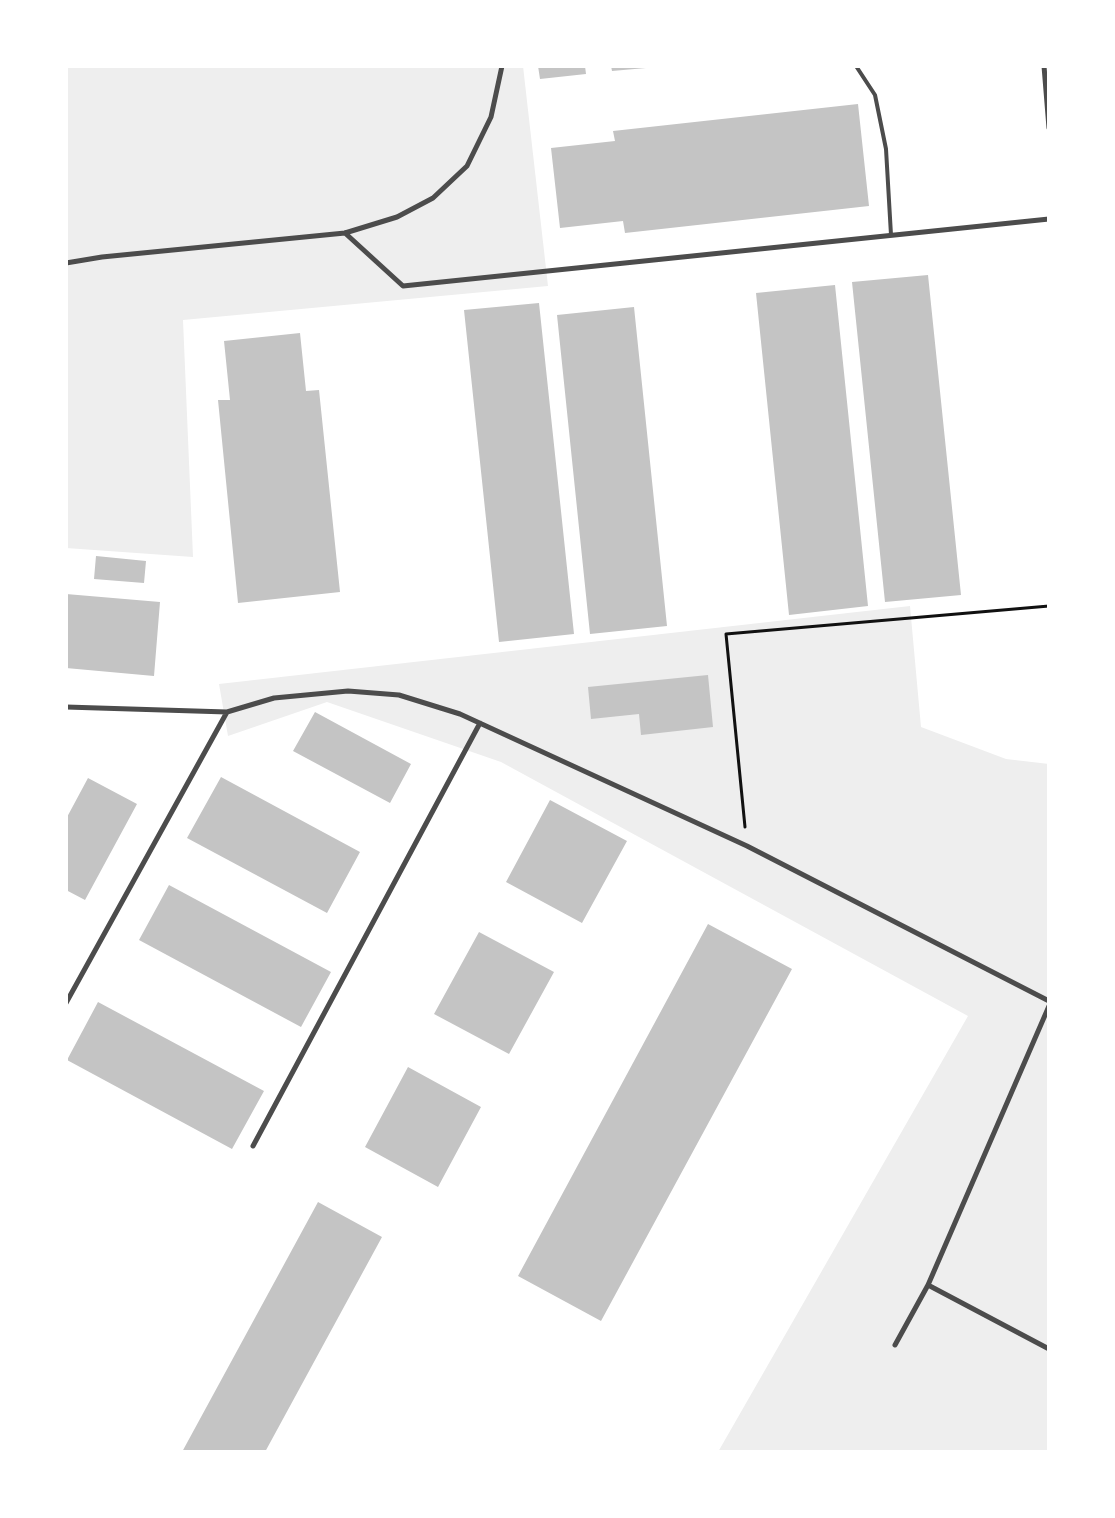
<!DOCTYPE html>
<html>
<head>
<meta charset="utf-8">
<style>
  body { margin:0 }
  #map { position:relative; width:1115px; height:1518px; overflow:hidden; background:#fff; font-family:"Asap Condensed",sans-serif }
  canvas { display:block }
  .frame { position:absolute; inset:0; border:68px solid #fff; pointer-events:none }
</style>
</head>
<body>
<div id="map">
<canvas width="1115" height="1518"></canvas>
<div class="frame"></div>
</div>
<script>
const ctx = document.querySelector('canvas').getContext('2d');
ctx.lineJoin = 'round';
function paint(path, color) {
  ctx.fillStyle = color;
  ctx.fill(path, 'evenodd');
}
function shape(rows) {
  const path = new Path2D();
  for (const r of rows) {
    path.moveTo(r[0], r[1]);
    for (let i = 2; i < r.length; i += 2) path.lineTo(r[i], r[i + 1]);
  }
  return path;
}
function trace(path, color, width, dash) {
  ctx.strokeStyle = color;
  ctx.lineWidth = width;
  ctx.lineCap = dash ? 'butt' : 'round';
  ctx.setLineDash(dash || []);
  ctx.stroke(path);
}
const green = shape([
  [66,66,523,66,548,286,183,320,193,557,66,548],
  [910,606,921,727,1006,759,1049,764,1049,1452,718,1452,968,1016,501,762,327,702,228,736,219,684]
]);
const building = shape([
  [538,66,585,66,586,74,540,79],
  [611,66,646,66,646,68,612,71],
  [858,104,869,206,625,233,623,221,560,228,551,148,615,141,613,131],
  [928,275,961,595,885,602,852,282],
  [835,285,868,606,789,615,756,293],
  [539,303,574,634,499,642,464,310],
  [634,307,667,626,590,634,557,315],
  [300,333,306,391,319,390,340,592,238,603,218,400,230,400,224,341],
  [96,556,146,561,144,583,94,579],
  [66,594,160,602,154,676,66,668],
  [708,675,713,727,641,735,639,714,591,719,588,687],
  [315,712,411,764,390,803,293,751],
  [221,777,360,852,327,913,187,838],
  [88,778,137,804,85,900,66,890,66,819],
  [550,800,627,841,582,923,506,882],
  [169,885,331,972,301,1027,139,940],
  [708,924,792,969,601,1321,518,1276],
  [479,932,554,972,509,1054,434,1014],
  [98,1002,264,1091,232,1149,67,1060],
  [408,1067,481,1107,438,1187,365,1147],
  [318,1202,382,1237,265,1452,182,1452]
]);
const path = shape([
  [745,827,726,634,1049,606]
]);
const service = shape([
  [856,66,875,95,886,149,891,235]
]);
const minor = shape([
  [1044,66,1049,128],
  [345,233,403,286,1049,219],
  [66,263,102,257,345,233,397,217,433,198,467,166,491,117,502,66],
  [66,707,227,712,274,698,348,691,399,695,460,714,747,846,1049,1001],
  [66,1003,227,712],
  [253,1146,480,723],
  [928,1285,1049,1349],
  [895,1345,928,1285,1049,1006]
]);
paint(green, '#eee');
paint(building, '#c4c4c4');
trace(path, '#111', 3);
trace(service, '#4c4c4c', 4);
trace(minor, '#4c4c4c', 5);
</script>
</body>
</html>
